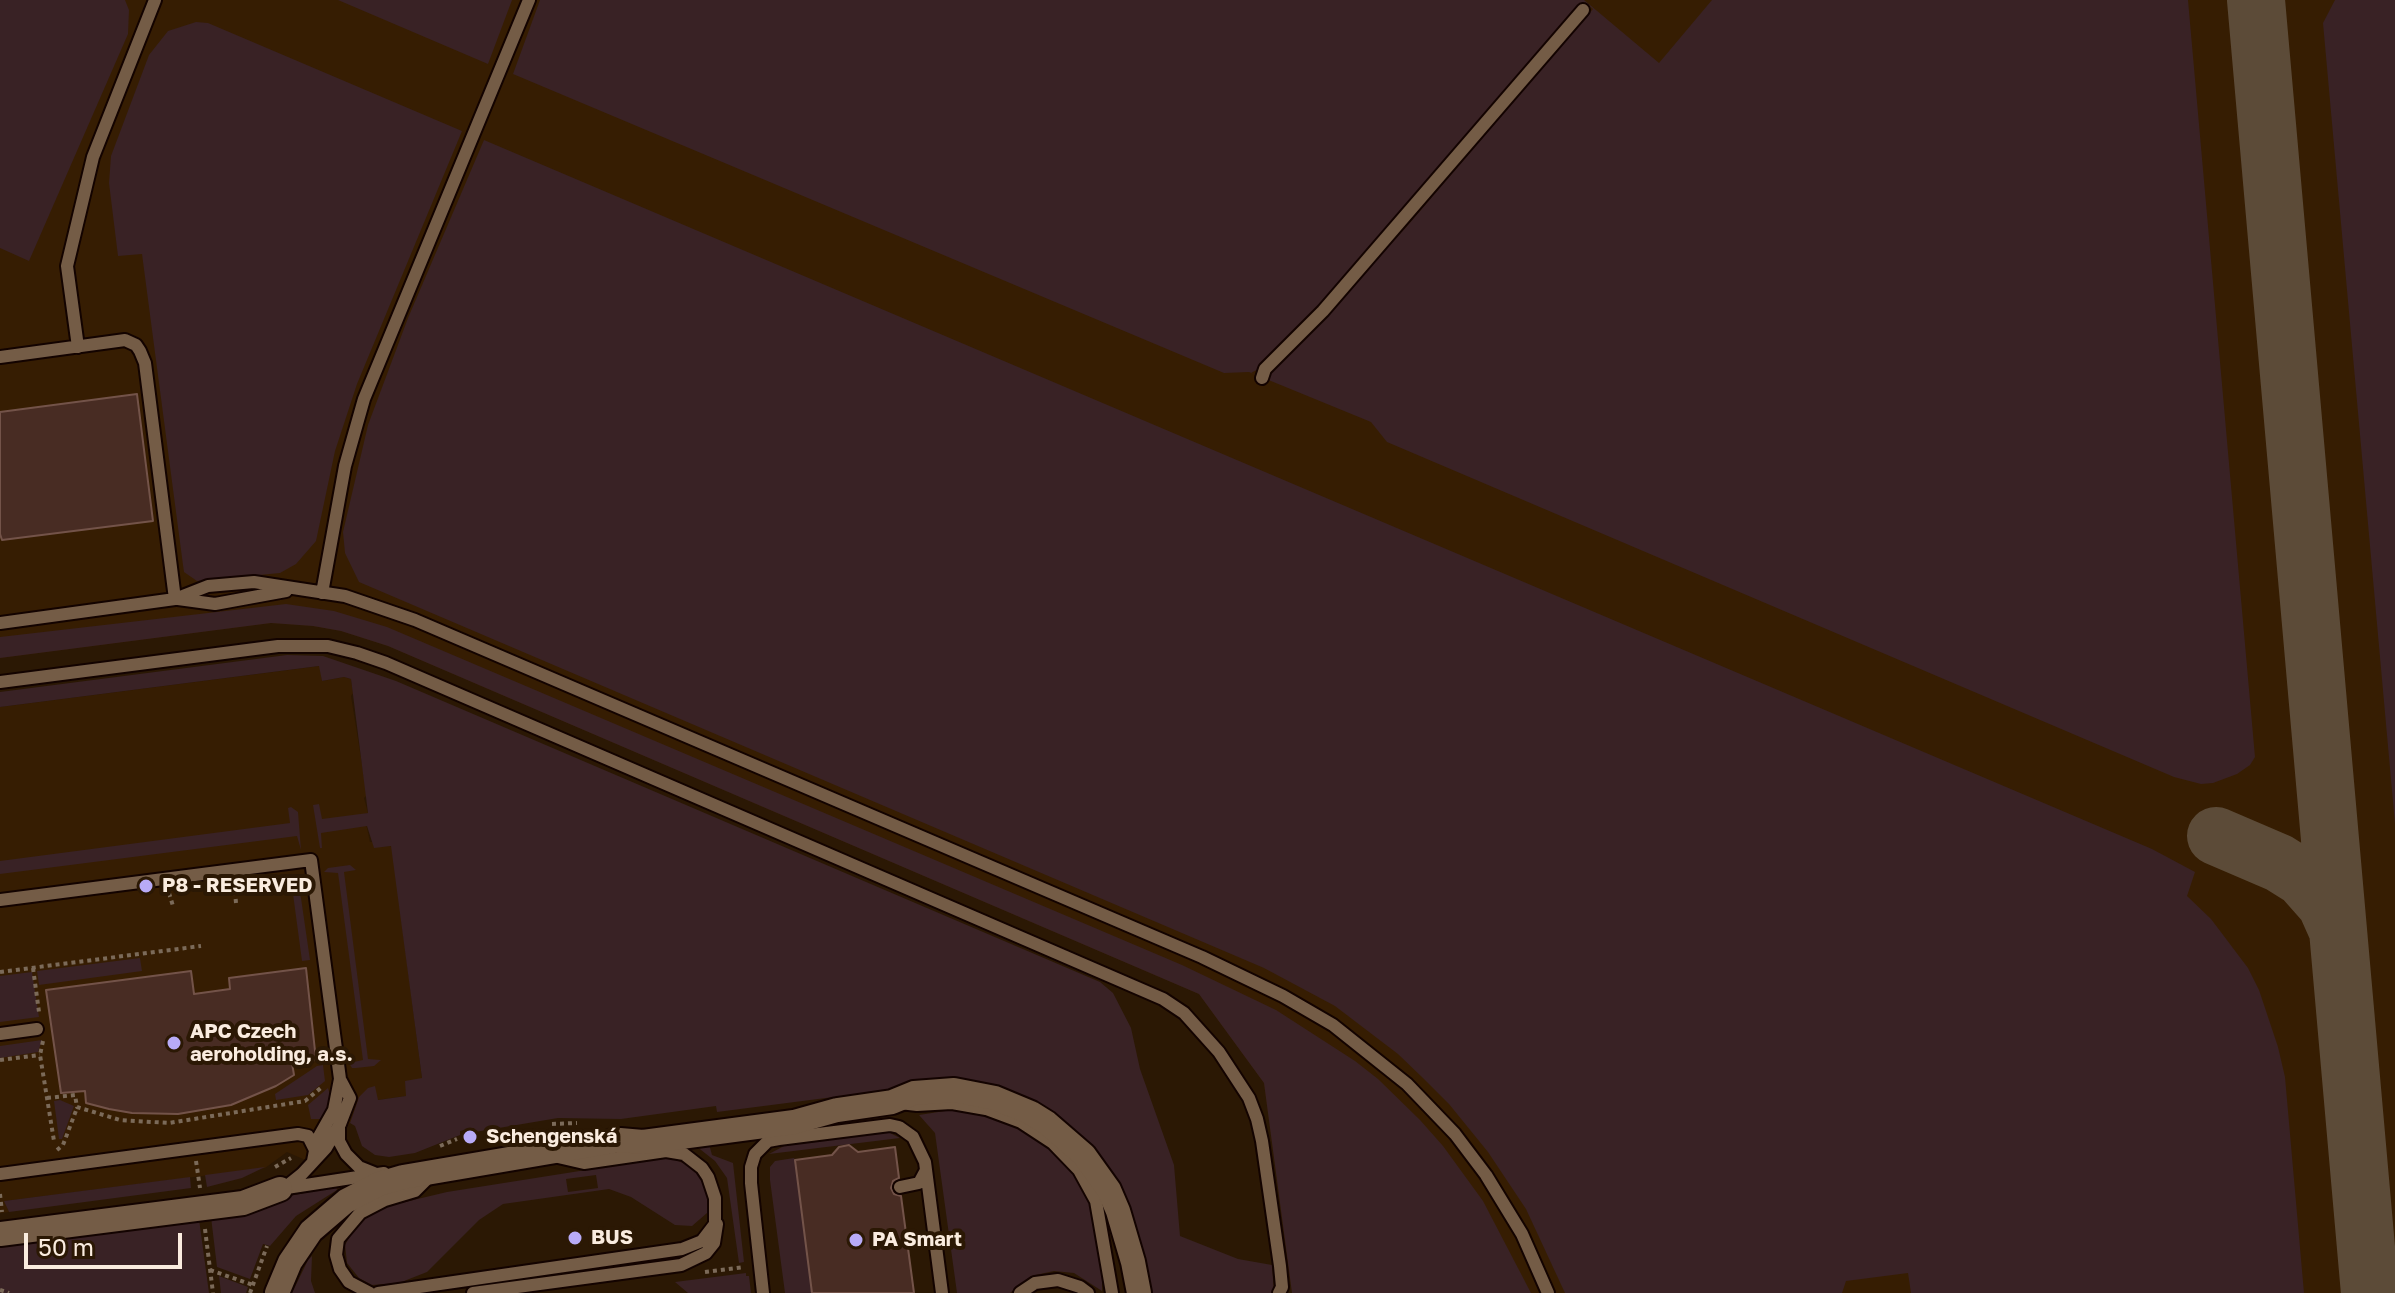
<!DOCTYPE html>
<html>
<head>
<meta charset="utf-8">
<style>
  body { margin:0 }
  #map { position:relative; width:2395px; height:1293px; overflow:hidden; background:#2b1804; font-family:"Golos Text",sans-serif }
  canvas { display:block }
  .scale { position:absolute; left:24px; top:1233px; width:158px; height:36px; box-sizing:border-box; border:4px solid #faecdf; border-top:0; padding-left:10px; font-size:24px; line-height:28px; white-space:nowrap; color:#faecdf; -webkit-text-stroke:6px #2b1804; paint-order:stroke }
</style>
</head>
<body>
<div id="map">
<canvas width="2395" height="1293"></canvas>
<div class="scale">50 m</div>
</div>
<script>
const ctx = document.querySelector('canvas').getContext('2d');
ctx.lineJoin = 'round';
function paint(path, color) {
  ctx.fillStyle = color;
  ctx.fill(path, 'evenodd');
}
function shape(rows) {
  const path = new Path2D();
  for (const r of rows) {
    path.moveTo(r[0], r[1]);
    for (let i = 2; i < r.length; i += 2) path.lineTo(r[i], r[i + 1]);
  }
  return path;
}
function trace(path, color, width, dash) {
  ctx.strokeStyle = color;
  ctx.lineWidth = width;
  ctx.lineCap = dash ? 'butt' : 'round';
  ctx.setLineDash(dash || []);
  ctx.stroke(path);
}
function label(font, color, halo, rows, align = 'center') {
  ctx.font = font + ' "Golos Text",sans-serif';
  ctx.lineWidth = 8;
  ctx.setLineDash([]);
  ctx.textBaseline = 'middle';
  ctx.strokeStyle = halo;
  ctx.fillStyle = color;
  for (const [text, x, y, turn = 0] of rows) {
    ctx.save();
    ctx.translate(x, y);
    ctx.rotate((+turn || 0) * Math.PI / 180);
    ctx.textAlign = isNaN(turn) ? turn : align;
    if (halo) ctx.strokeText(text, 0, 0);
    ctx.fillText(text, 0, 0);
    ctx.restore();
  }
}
const built = shape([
  [0,0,2395,0,2395,1293,1292,1293,1264,1083,1199,994,388,646,341,631,313,626,271,623,0,658],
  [320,666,322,681,344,677,351,679,353,693,351,696,367,795,364,798,368,813,364,814,370,842,373,842,374,847,392,846,422,1078,406,1096,377,1100,359,1097,350,1123,319,1166,287,1152,265,1168,5,1201,9,1212,0,1213,0,707]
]);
const green = shape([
  [0,0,125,0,129,10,128,34,29,261,0,248],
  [338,0,512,0,488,64],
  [540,0,1584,0,1659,63,1712,0,2188,0,2255,757,2250,765,2237,774,2213,783,2201,784,2174,777,1387,442,1371,422,1249,372,1224,373,513,74],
  [1585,2,1593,9,1408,225,1326,315,1268,373,1267,380,1251,373,1260,368,1317,308,1400,217],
  [2335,0,2395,0,2395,824,2323,23],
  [196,22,208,23,462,131,357,384,335,451,316,541,296,564,280,573,197,581,184,572,183,565,142,254,118,256,109,183,111,156,149,55,168,31],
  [484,140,2152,849,2195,872,2187,896,2211,919,2248,968,2259,990,2278,1047,2285,1077,2304,1293,1911,1293,1908,1273,1846,1281,1842,1293,1565,1293,1526,1209,1488,1152,1449,1104,1423,1078,1398,1054,1335,1006,1264,968,359,582,345,553,343,532,368,425,408,318],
  [286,604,334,611,387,627,1182,965,1276,1010,1355,1061,1378,1079,1420,1120,1443,1146,1483,1201,1531,1293,1292,1293,1264,1083,1199,994,388,646,341,631,313,626,271,623,0,658,0,637],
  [287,655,323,656,396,681,1100,982,1113,993,1131,1028,1140,1069,1174,1165,1180,1236,1238,1259,1272,1265,1274,1293,1152,1293,1136,1242,1098,1158,919,1086,717,1112,716,1106,621,1119,558,1118,475,1132,474,1128,460,1131,460,1135,415,1153,389,1157,375,1155,362,1146,355,1126,350,1123,359,1097,368,1088,375,1086,378,1100,406,1096,405,1081,422,1078,391,846,374,848,367,826,321,833,322,848,320,848,313,805,319,804,322,819,368,813,351,679,344,677,322,681,319,666,0,707,0,692],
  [291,807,298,812,301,850,297,836,0,874,0,861,290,823,288,808],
  [350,865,356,870,344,872,368,1059,381,1060,374,1066,356,1068,352,1068,349,1063,363,1060,338,873,324,872,328,868],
  [285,881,298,889,301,898,310,960,302,961,293,894,283,888,242,891,247,886],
  [140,958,142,971,39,985,37,971],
  [32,972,39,1017,0,1022,0,976],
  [42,1040,38,1052,0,1058,0,1046],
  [323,1065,325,1081,308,1095,276,1100,275,1094,317,1066],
  [328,1088,331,1099,325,1114,320,1119,311,1119,308,1105],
  [60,1100,74,1106,62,1139,59,1139,54,1101],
  [951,1110,979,1113,1013,1124,1042,1141,1067,1164,1089,1196,1102,1245,1102,1291,1074,1273,1054,1271,1031,1276,1010,1293,957,1293,935,1133,919,1115],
  [879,1133,890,1133,900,1138,769,1154,784,1146],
  [708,1140,712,1155,733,1163,744,1262,739,1263,727,1178,715,1161,696,1146],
  [668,1157,691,1166,705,1183,709,1197,707,1213,692,1226,675,1225,631,1197,609,1189,503,1204,479,1220,427,1272,399,1283,372,1285,359,1278,347,1263,345,1245,355,1227,369,1215,388,1206,447,1192],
  [596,1175,598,1188,568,1192,566,1179],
  [794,1158,795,1160,812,1293,785,1293,770,1180,770,1167,775,1161],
  [265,1167,242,1178,207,1187,205,1175],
  [190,1177,191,1188,9,1212,4,1201],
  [336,1187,337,1190,296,1216,270,1246,263,1244,250,1279,217,1267,211,1217,278,1198],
  [199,1219,209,1293,0,1293,0,1246],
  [312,1256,311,1281,315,1293,292,1293,308,1260],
  [746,1273,746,1276,749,1276,751,1293,688,1293,675,1282],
  [219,1276,248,1287,246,1293,221,1293]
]);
const taxiway = shape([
  [2256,0,2370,1293],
  [2216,836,2279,863,2303,878,2326,904,2338,931]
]);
const building = shape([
  [137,394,153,521,2,540,0,534,0,412,137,394],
  [306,968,316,1060,292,1063,294,1075,276,1086,231,1105,178,1114,132,1113,109,1109,86,1103,85,1091,61,1093,46,990,191,971,194,994,230,989,229,978,306,968],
  [849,1145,858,1152,895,1147,899,1178,893,1181,891,1188,894,1194,901,1196,914,1293,812,1293,795,1160,832,1155,839,1147,849,1145]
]);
const path = shape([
  [169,893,173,906],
  [236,903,235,892,238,886],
  [33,968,39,1012],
  [0,972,201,946],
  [43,1041,40,1055,54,1141],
  [0,1060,40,1055],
  [47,1098,75,1095,77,1107,120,1120,169,1123,305,1101,322,1087],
  [552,1124,577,1123],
  [440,1146,457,1139],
  [57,1150,63,1145,77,1108],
  [196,1161,200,1188],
  [275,1167,291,1158],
  [0,1194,2,1212],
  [205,1229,213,1293],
  [210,1270,253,1285],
  [705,1272,744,1267],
  [0,1290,9,1293],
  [250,1293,267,1246]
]);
const service = shape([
  [78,347,67,266,93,157,155,0],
  [0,357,125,340,136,345,140,351,145,363,175,599],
  [1262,378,1265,369,1323,311,1583,10],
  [322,593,345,466,364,399,529,0],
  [178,599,215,604,286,591],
  [0,623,175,599,208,586,254,582,345,596,415,620,1202,957,1283,996,1333,1025,1407,1084,1455,1134,1486,1175,1522,1234,1548,1293],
  [0,682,278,646,328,646,357,653,386,663,1163,999,1184,1013,1219,1052,1249,1098,1257,1119,1262,1141,1280,1266,1282,1287,1279,1293],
  [0,900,311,860,340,1079,334,1110,317,1140,313,1161],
  [0,1034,37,1029],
  [900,1103,917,1105,952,1103,986,1109,1021,1122,1053,1143,1079,1170,1096,1201,1112,1293],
  [339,1125,339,1141,346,1154,359,1167,374,1173],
  [0,1174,298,1134,308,1136,315,1150],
  [287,1186,302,1174,326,1148,340,1124,350,1098,341,1081],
  [900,1187,919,1183,926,1170],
  [280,1189,384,1173],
  [370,1293,349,1282,340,1269,336,1255,338,1239,360,1213,385,1200,415,1191,429,1177],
  [378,1293,682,1249,702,1241,715,1224,715,1198,708,1177,702,1168,684,1154,666,1151,584,1163,558,1157],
  [473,1293,681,1265,706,1253,714,1243,717,1224],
  [763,1293,751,1183,751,1167,755,1154,768,1141,779,1139,890,1125,899,1127,913,1137,925,1162,942,1293],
  [1020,1293,1035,1283,1058,1280,1080,1287,1088,1293]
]);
const minor = shape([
  [0,1234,243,1203,280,1189],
  [277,1293,290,1262,311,1231,346,1201,379,1184,403,1177,620,1140,643,1142,794,1122,837,1110,892,1102,914,1093,954,1090,995,1098,1031,1113,1047,1123,1084,1155,1109,1190,1118,1211,1133,1262,1139,1293]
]);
const markers = [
  [146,886,8,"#b8abf7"],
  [174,1043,8,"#b8abf7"],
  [470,1137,8,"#b8abf7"],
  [575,1238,8,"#b8abf7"],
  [856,1240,8,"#b8abf7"]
];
const poiNames = [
  ["P8 - RESERVED",162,886],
  ["APC Czech",190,1032],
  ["aeroholding, a.s.",190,1055],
  ["Schengenská",486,1137],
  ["BUS",591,1238],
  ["PA Smart",872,1240]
];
paint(built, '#361d02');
paint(green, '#392225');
trace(taxiway, '#5c4b38', 58);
paint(building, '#482c23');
trace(building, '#735349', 2);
trace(service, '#130300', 16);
trace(minor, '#130300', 28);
trace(path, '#7b6a59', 4, [4, 4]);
trace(service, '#745c46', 12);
trace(minor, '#745c46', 24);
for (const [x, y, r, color] of markers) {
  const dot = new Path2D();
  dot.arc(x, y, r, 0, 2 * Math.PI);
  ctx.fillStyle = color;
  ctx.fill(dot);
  trace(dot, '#2b1804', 3);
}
label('bold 20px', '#faecdf', '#2b1804', poiNames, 'left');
</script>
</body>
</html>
